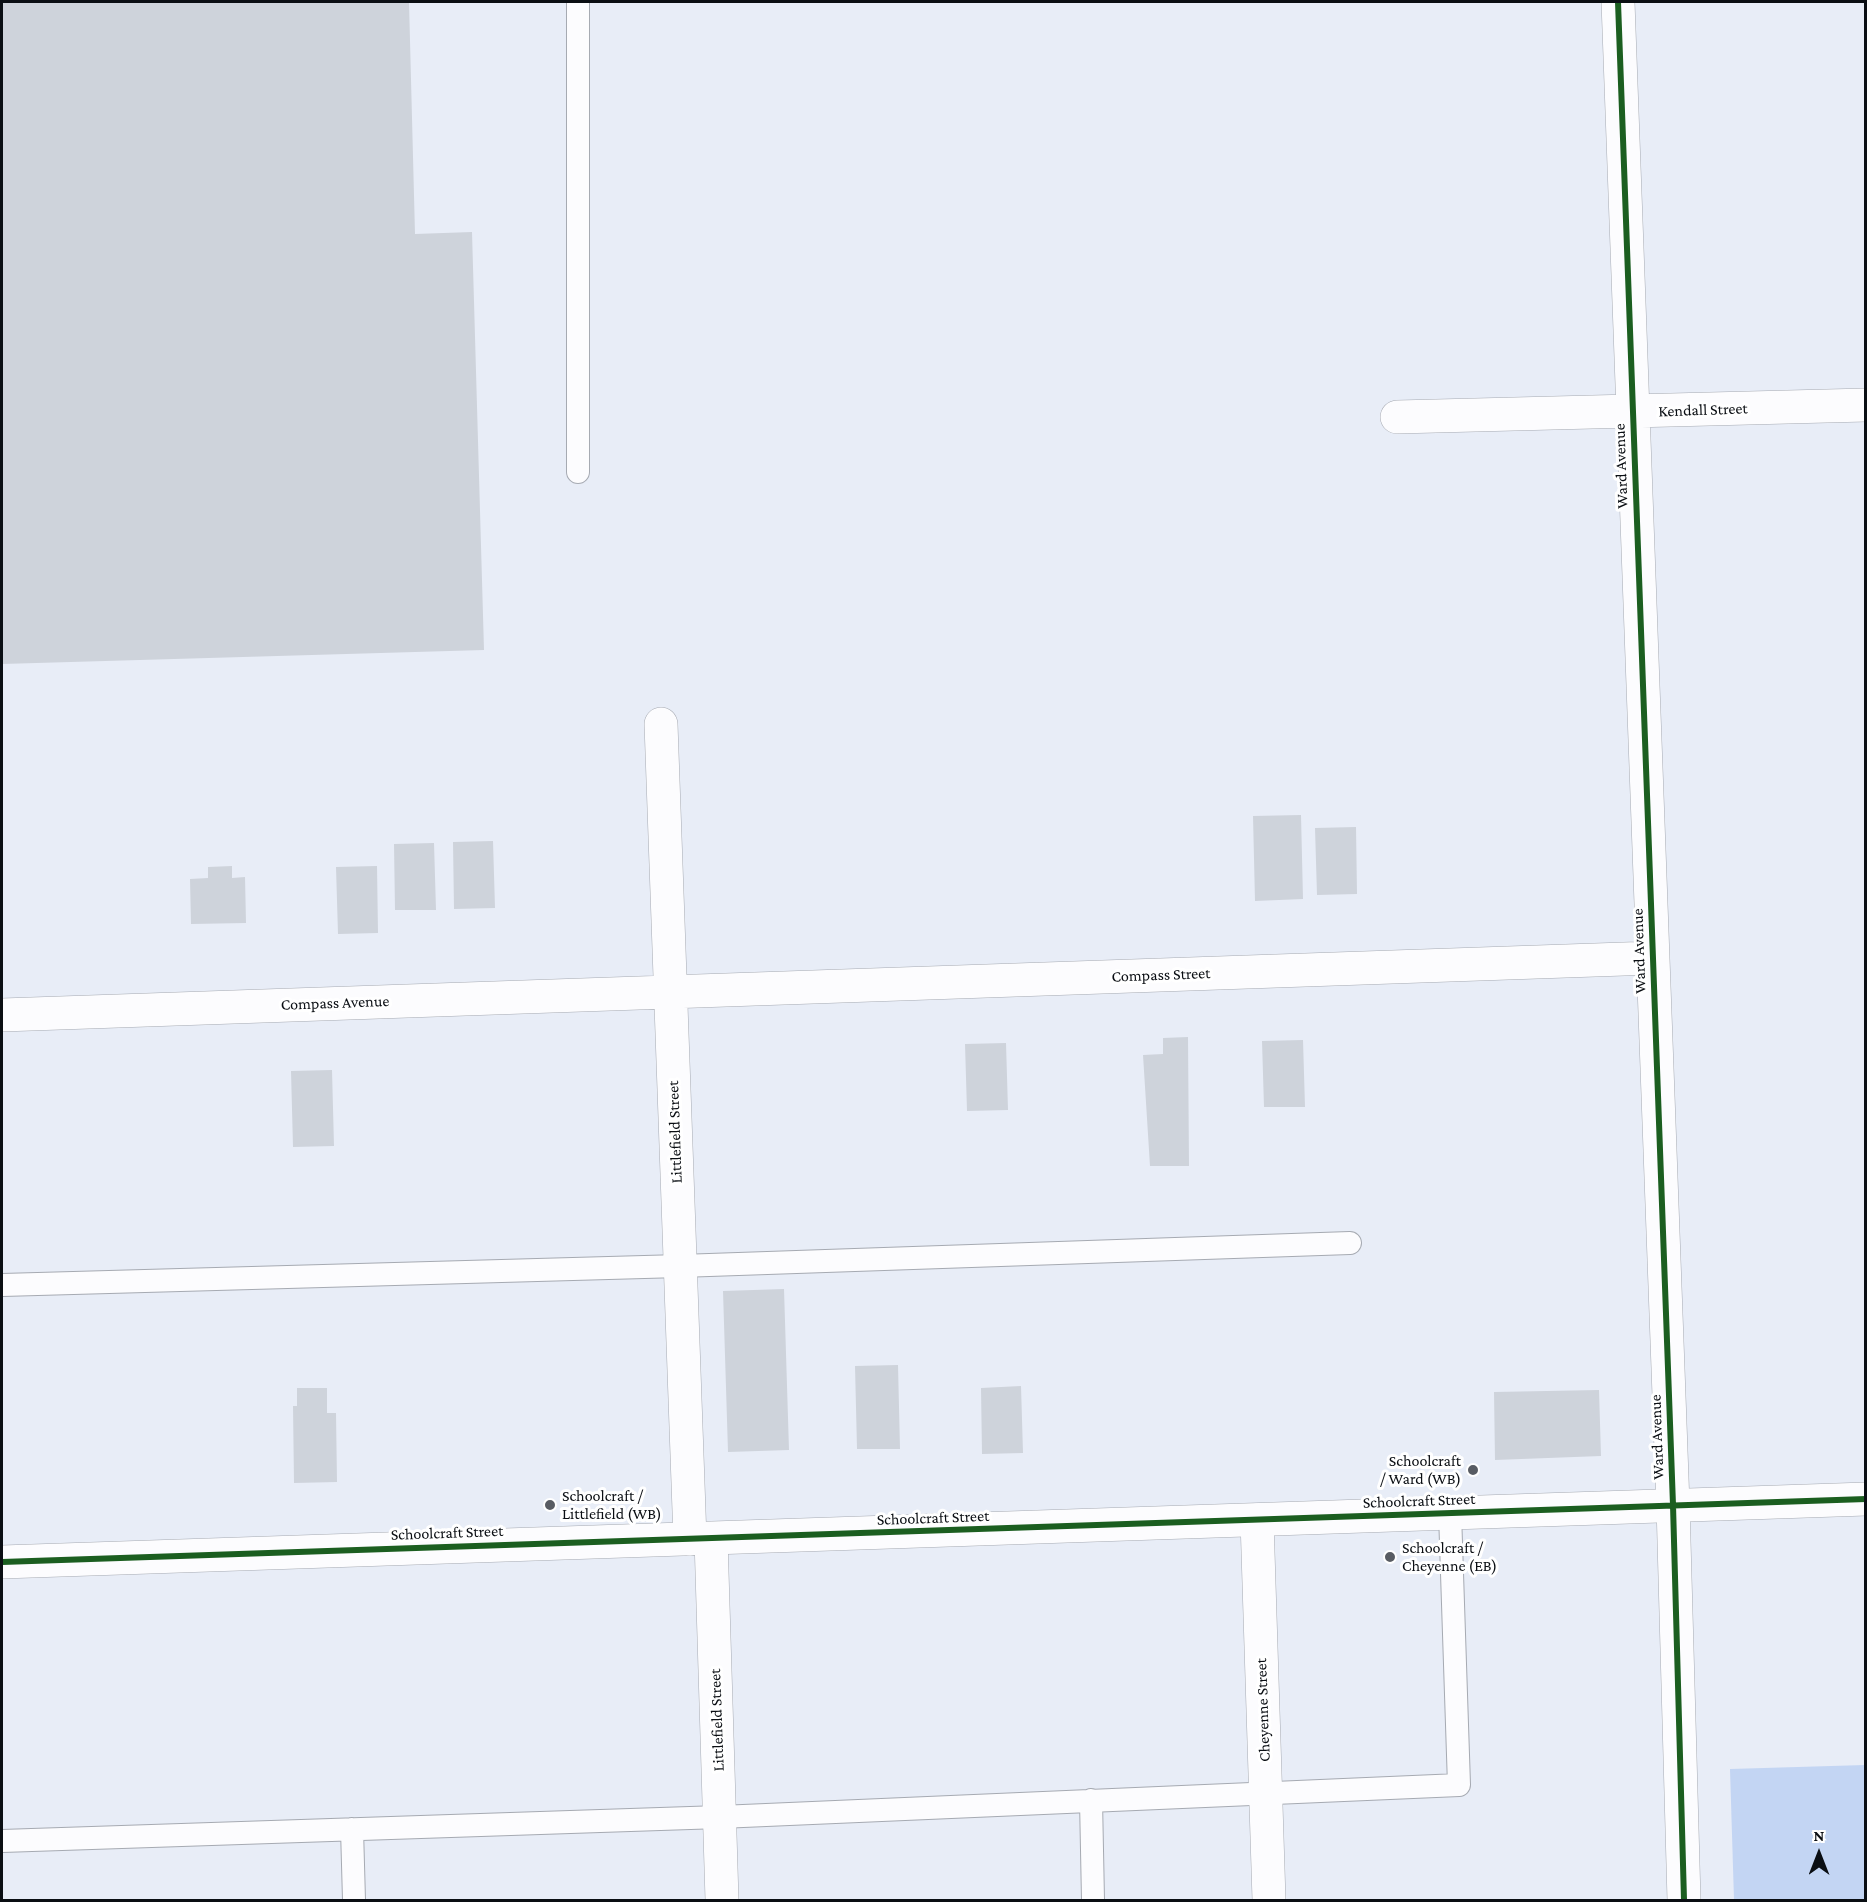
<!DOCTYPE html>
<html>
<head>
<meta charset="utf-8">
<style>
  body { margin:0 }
  #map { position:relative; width:1867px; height:1902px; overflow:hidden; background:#e8edf7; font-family:"Crimson Pro",serif }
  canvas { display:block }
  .frame { position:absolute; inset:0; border:3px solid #0a0e13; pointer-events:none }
  .north { position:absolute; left:1789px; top:1824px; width:60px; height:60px; -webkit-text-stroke:4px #fff; paint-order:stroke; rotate:0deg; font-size:16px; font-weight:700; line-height:24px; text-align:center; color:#0a0e13 }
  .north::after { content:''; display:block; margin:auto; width:21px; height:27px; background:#0a0e13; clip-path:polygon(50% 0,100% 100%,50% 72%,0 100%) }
</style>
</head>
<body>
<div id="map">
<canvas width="1867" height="1902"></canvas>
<div class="frame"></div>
<div class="north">N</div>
</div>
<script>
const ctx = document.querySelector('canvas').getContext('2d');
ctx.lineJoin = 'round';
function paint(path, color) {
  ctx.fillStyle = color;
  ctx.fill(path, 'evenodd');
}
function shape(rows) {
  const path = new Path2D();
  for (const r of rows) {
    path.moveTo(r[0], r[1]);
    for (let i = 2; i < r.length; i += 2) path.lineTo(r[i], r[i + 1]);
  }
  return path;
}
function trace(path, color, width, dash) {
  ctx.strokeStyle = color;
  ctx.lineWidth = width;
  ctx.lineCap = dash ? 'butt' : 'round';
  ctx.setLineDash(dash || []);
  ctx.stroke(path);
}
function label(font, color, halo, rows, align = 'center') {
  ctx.font = font + ' "Crimson Pro",serif';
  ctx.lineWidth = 6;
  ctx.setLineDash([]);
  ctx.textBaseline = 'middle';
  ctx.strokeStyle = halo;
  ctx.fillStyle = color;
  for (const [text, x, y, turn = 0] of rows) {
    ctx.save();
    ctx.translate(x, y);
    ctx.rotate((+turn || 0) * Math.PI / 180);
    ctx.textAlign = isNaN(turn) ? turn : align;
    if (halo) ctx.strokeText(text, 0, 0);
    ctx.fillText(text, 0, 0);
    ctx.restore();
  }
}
const green = shape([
  [1865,1765,1865,1900,1734,1900,1730,1769]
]);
const building = shape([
  [2,2,409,2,415,234,472,232,484,650,2,664],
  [1301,815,1303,899,1255,901,1253,816],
  [1356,827,1357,894,1317,895,1315,828],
  [493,841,495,908,454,909,453,842],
  [434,843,436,910,395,910,394,844],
  [232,866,232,878,245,877,246,923,191,924,190,879,208,878,208,867],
  [377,866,378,933,338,934,336,867],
  [1188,1037,1189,1166,1150,1166,1143,1055,1163,1054,1163,1038],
  [1303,1040,1305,1107,1264,1107,1262,1041],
  [1006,1043,1008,1110,967,1111,965,1044],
  [332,1070,334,1146,293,1147,291,1071],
  [784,1289,789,1450,728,1452,723,1291],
  [898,1365,900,1449,857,1449,855,1366],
  [1021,1386,1023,1453,982,1454,981,1388],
  [297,1388,327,1388,327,1413,336,1413,337,1482,294,1483,293,1406,297,1406],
  [1599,1390,1601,1456,1495,1460,1494,1392]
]);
const service = shape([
  [578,2,578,472],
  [2,1285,680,1266,1350,1243],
  [1091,1800,1093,1900],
  [352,1829,354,1900],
  [2,1841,720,1817,1459,1785,1450,1513]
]);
const minor = shape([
  [1618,2,1673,1505,1684,1900],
  [1397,417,1866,405],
  [661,724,690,1539],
  [2,1015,1653,958],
  [1257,1520,1269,1900],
  [711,1539,722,1900]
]);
const tertiary = shape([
  [2,1562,1866,1499]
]);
const cycleway = shape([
  [1618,2,1673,1505,1684,1900],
  [2,1562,1866,1499]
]);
const markers = [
  [1473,1470,6,"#585c63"],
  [550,1505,6,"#585c63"],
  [1390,1557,6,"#585c63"]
];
const streetNames = [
  ["Kendall Street",1703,410,-2],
  ["Ward Avenue",1621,466,-92],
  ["Ward Avenue",1639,951,-92],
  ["Compass Street",1161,975,-2],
  ["Compass Avenue",335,1003,-2],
  ["Littlefield Street",675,1132,-92],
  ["Ward Avenue",1657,1437,-92],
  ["Schoolcraft Street",1419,1501,-2],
  ["Schoolcraft Street",933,1518,-2],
  ["Schoolcraft Street",447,1533,-2],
  ["Cheyenne Street",1263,1710,-92],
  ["Littlefield Street",717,1720,-92]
];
const poiNames = [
  ["Schoolcraft",1461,1461,"right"],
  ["/ Ward (WB)",1461,1479,"right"],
  ["Schoolcraft /",562,1496],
  ["Littlefield (WB)",562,1514],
  ["Schoolcraft /",1402,1548],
  ["Cheyenne (EB)",1402,1566]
];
paint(green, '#c3d5f3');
paint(building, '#ced3db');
trace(service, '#a6aab2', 24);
trace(minor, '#a6aab2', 34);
trace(tertiary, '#a6aab2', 34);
trace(service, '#fcfcfe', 22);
trace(minor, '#fcfcfe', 33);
trace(tertiary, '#fcfcfe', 33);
trace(cycleway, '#1b5e20', 6);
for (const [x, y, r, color] of markers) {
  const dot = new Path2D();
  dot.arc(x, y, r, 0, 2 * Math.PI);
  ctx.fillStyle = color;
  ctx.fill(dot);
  trace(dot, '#fff', 2);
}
label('16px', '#0a0e13', '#fff', streetNames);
label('16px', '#0a0e13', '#fff', poiNames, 'left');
</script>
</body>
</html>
